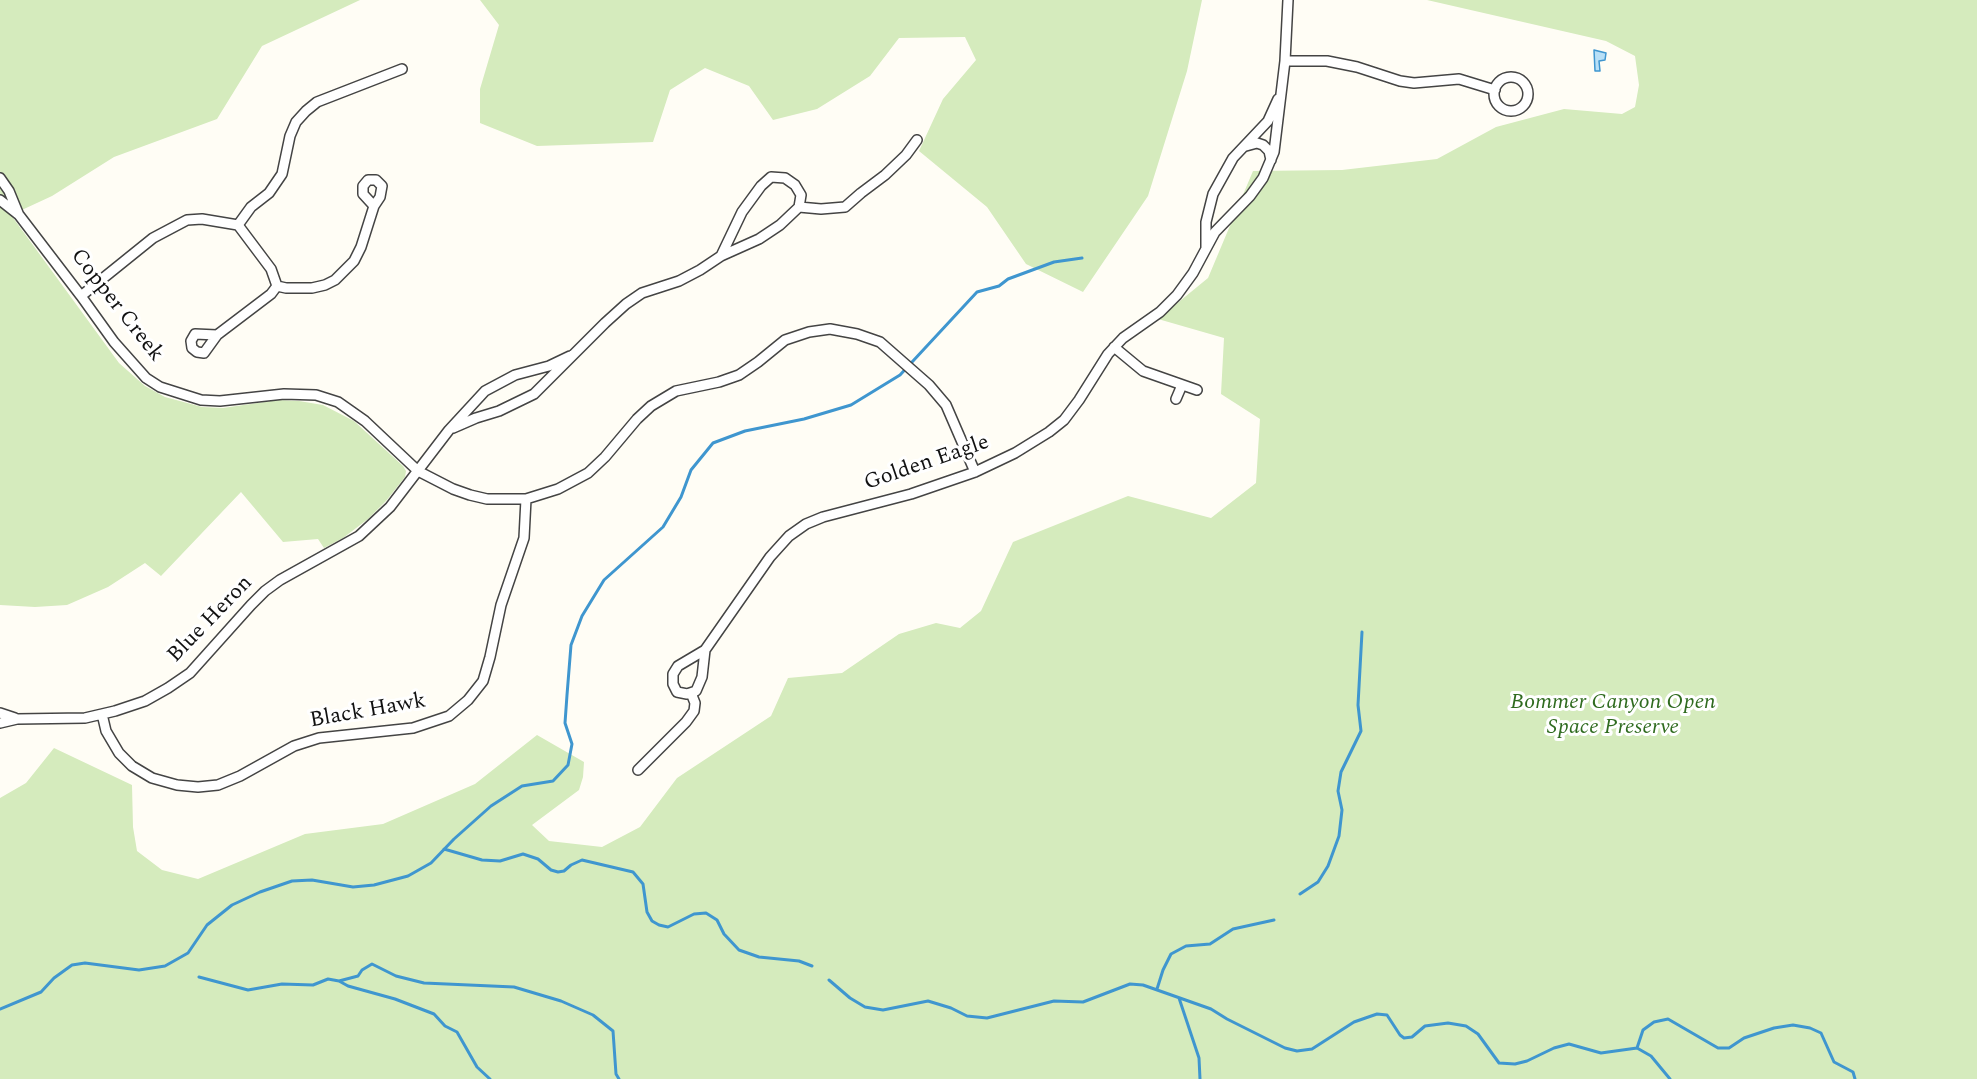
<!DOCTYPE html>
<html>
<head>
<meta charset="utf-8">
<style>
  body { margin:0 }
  canvas { display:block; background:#fffdf5 }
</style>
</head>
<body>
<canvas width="1977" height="1079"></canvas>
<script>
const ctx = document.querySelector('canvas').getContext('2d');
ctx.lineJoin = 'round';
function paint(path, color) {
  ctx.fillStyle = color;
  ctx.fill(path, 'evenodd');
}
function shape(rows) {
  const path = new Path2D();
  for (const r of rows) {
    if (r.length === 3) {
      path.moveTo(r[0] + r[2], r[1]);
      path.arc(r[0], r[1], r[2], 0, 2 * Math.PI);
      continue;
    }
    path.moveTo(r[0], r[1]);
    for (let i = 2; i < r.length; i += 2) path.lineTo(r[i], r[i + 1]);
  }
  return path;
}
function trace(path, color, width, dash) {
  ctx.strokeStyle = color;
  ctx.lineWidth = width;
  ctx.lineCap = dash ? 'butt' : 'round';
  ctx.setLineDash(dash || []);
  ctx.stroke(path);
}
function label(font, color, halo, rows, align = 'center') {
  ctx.font = font + ' Spectral,serif';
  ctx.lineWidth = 6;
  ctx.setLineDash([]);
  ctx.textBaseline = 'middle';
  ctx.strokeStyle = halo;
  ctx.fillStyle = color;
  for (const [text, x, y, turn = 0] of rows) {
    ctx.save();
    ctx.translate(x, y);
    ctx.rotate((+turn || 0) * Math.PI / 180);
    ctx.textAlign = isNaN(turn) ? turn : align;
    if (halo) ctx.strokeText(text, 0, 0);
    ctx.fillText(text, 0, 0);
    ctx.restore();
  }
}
const green = shape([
  [0,0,360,0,262,46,217,119,114,157,52,196,11,215,119,363,145,386,165,397,202,407,223,408,278,400,299,401,323,405,354,421,403,466,406,471,405,477,386,501,368,519,343,538,324,548,318,539,283,542,241,492,161,576,145,563,108,587,67,605,35,607,0,605],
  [480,0,1202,0,1187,71,1148,196,1083,292,1026,264,987,207,919,151,943,99,976,60,965,37,899,38,870,76,817,109,773,120,749,86,705,68,670,90,653,142,537,146,480,123,480,89,499,25],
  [1427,0,1977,0,1977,1079,0,1079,0,798,26,783,54,748,132,785,133,827,137,851,162,870,198,879,305,834,383,824,475,784,537,735,584,762,583,777,579,790,532,825,549,841,602,847,640,827,677,778,771,716,788,678,842,673,899,634,936,623,960,628,981,611,1013,542,1128,496,1211,518,1256,483,1260,419,1221,394,1224,338,1158,319,1208,278,1253,171,1342,170,1437,159,1496,127,1564,109,1622,114,1635,107,1639,85,1635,56,1606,41]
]);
const water = shape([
  [1594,50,1606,53,1605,60,1599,61,1600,71,1595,71,1594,50]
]);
const stream = shape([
  [444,849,482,860,500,861,523,854,538,859,551,870,558,872,564,871,571,865,582,860,633,872,643,884,647,912,652,921,659,925,668,927,694,914,706,913,717,920,724,934,739,950,759,957,799,961,812,966],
  [1300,894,1318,882,1328,866,1339,836,1342,810,1338,791,1341,772,1361,731,1358,705,1362,632],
  [199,977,248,990,282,984,313,985,328,979,339,981,348,986,395,999,434,1014,445,1026,457,1032,477,1067,490,1079],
  [829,980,850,998,865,1007,883,1010,928,1001,951,1008,967,1016,987,1018,1054,1001,1083,1002,1130,984,1143,985,1211,1009,1227,1019,1285,1048,1297,1051,1312,1049,1354,1022,1377,1014,1387,1015,1400,1035,1404,1038,1412,1037,1425,1026,1448,1023,1466,1026,1478,1034,1499,1063,1515,1064,1527,1061,1554,1048,1569,1044,1601,1053,1637,1048,1651,1056,1670,1079],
  [339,981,358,976,362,970,372,964,396,976,424,983,514,987,561,1001,593,1015,613,1031,616,1074,619,1079],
  [1157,989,1163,970,1171,954,1186,946,1210,944,1233,929,1274,920],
  [1179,998,1199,1058,1200,1079],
  [0,1009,41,992,54,978,72,965,85,963,139,970,165,966,188,953,207,925,232,905,260,892,292,881,312,880,353,887,374,885,408,876,431,863,454,839,491,806,522,786,553,781,568,765,572,744,565,723,567,695,571,645,582,616,604,580,663,527,681,497,691,470,713,443,745,431,804,419,851,405,900,375,977,292,999,286,1008,279,1054,262,1082,258],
  [1637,1048,1643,1030,1654,1022,1668,1019,1718,1048,1729,1048,1744,1038,1774,1028,1793,1025,1810,1028,1821,1033,1834,1062,1853,1072,1855,1079]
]);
const minor = shape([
  [1285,61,1327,61,1357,67,1400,81,1414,83,1459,79,1495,90],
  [1511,94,17],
  [1246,146,1257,143,1263,145,1269,151,1271,160],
  [0,178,9,191,18,213],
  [0,200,19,215,81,296,114,342,146,378,160,387,201,400,220,401,284,394,316,395,338,402,365,421,418,471,453,489,470,495,487,499,526,499,558,489,588,473,605,457,637,419,651,406,676,391,719,382,739,375,758,362,785,340,809,332,830,329,857,334,880,342,929,385,946,405,975,472],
  [799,207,821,209,845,207,861,193,885,175,906,155,917,140],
  [238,225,251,207,269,193,282,174,290,136,296,122,306,111,317,102,402,69],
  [1206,249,1206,222,1213,194,1233,158,1268,121,1278,99],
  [277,286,286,288,312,288,325,285,335,280,354,261,361,247,374,206,380,197,382,186,376,180,368,180,363,186,363,194,374,206],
  [81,296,153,238,187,220,202,219,238,225,271,269,277,286],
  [217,335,195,334,191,341,192,348,197,352,204,353,217,335,271,294,277,286],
  [1114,347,1143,371,1197,390],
  [1176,399,1182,385],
  [453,428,476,418,499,411,534,394,605,323,626,304,642,293,679,281,700,270,721,256,759,239,780,225,799,207,801,195,795,185,785,178,771,177,761,186,742,212,721,256],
  [705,650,702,677,696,691,687,694,677,692,673,684,673,674,678,666,705,650,770,557,789,536,806,524,823,517,911,494,975,472,1015,453,1049,432,1064,420,1079,400,1108,354,1123,338,1160,312,1177,295,1193,273,1215,232,1250,196,1263,178,1274,152,1285,61,1288,0],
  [0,713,15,718],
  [102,714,106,731,119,753,132,766,152,778,177,785,198,787,218,785,240,776,294,746,319,738,413,728,449,716,468,700,483,681,490,657,501,605,524,538,526,499],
  [0,723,17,719,85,718,115,711,145,701,168,688,190,673,251,605,265,591,280,580,359,536,375,521,390,507,449,430,485,391,515,375,549,366,570,356],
  [638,770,686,722,694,711,695,703,691,693]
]);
const streetNames = [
  ["Copper Creek",116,306,52],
  ["Golden Eagle",927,464,-19],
  ["Blue Heron",211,620,-46],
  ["Black Hawk",368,712,-10]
];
const parkNames = [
  ["Bommer Canyon Open",1613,704],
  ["Space Preserve",1613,729]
];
paint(green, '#d5ebbd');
paint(water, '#b9e0f7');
trace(water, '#3f96cf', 1.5);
trace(stream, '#3f96cf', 3);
trace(minor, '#444', 12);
trace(minor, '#fff', 9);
label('22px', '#111', '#fff', streetNames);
label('italic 22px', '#2f6b1f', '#fff', parkNames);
</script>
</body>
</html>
